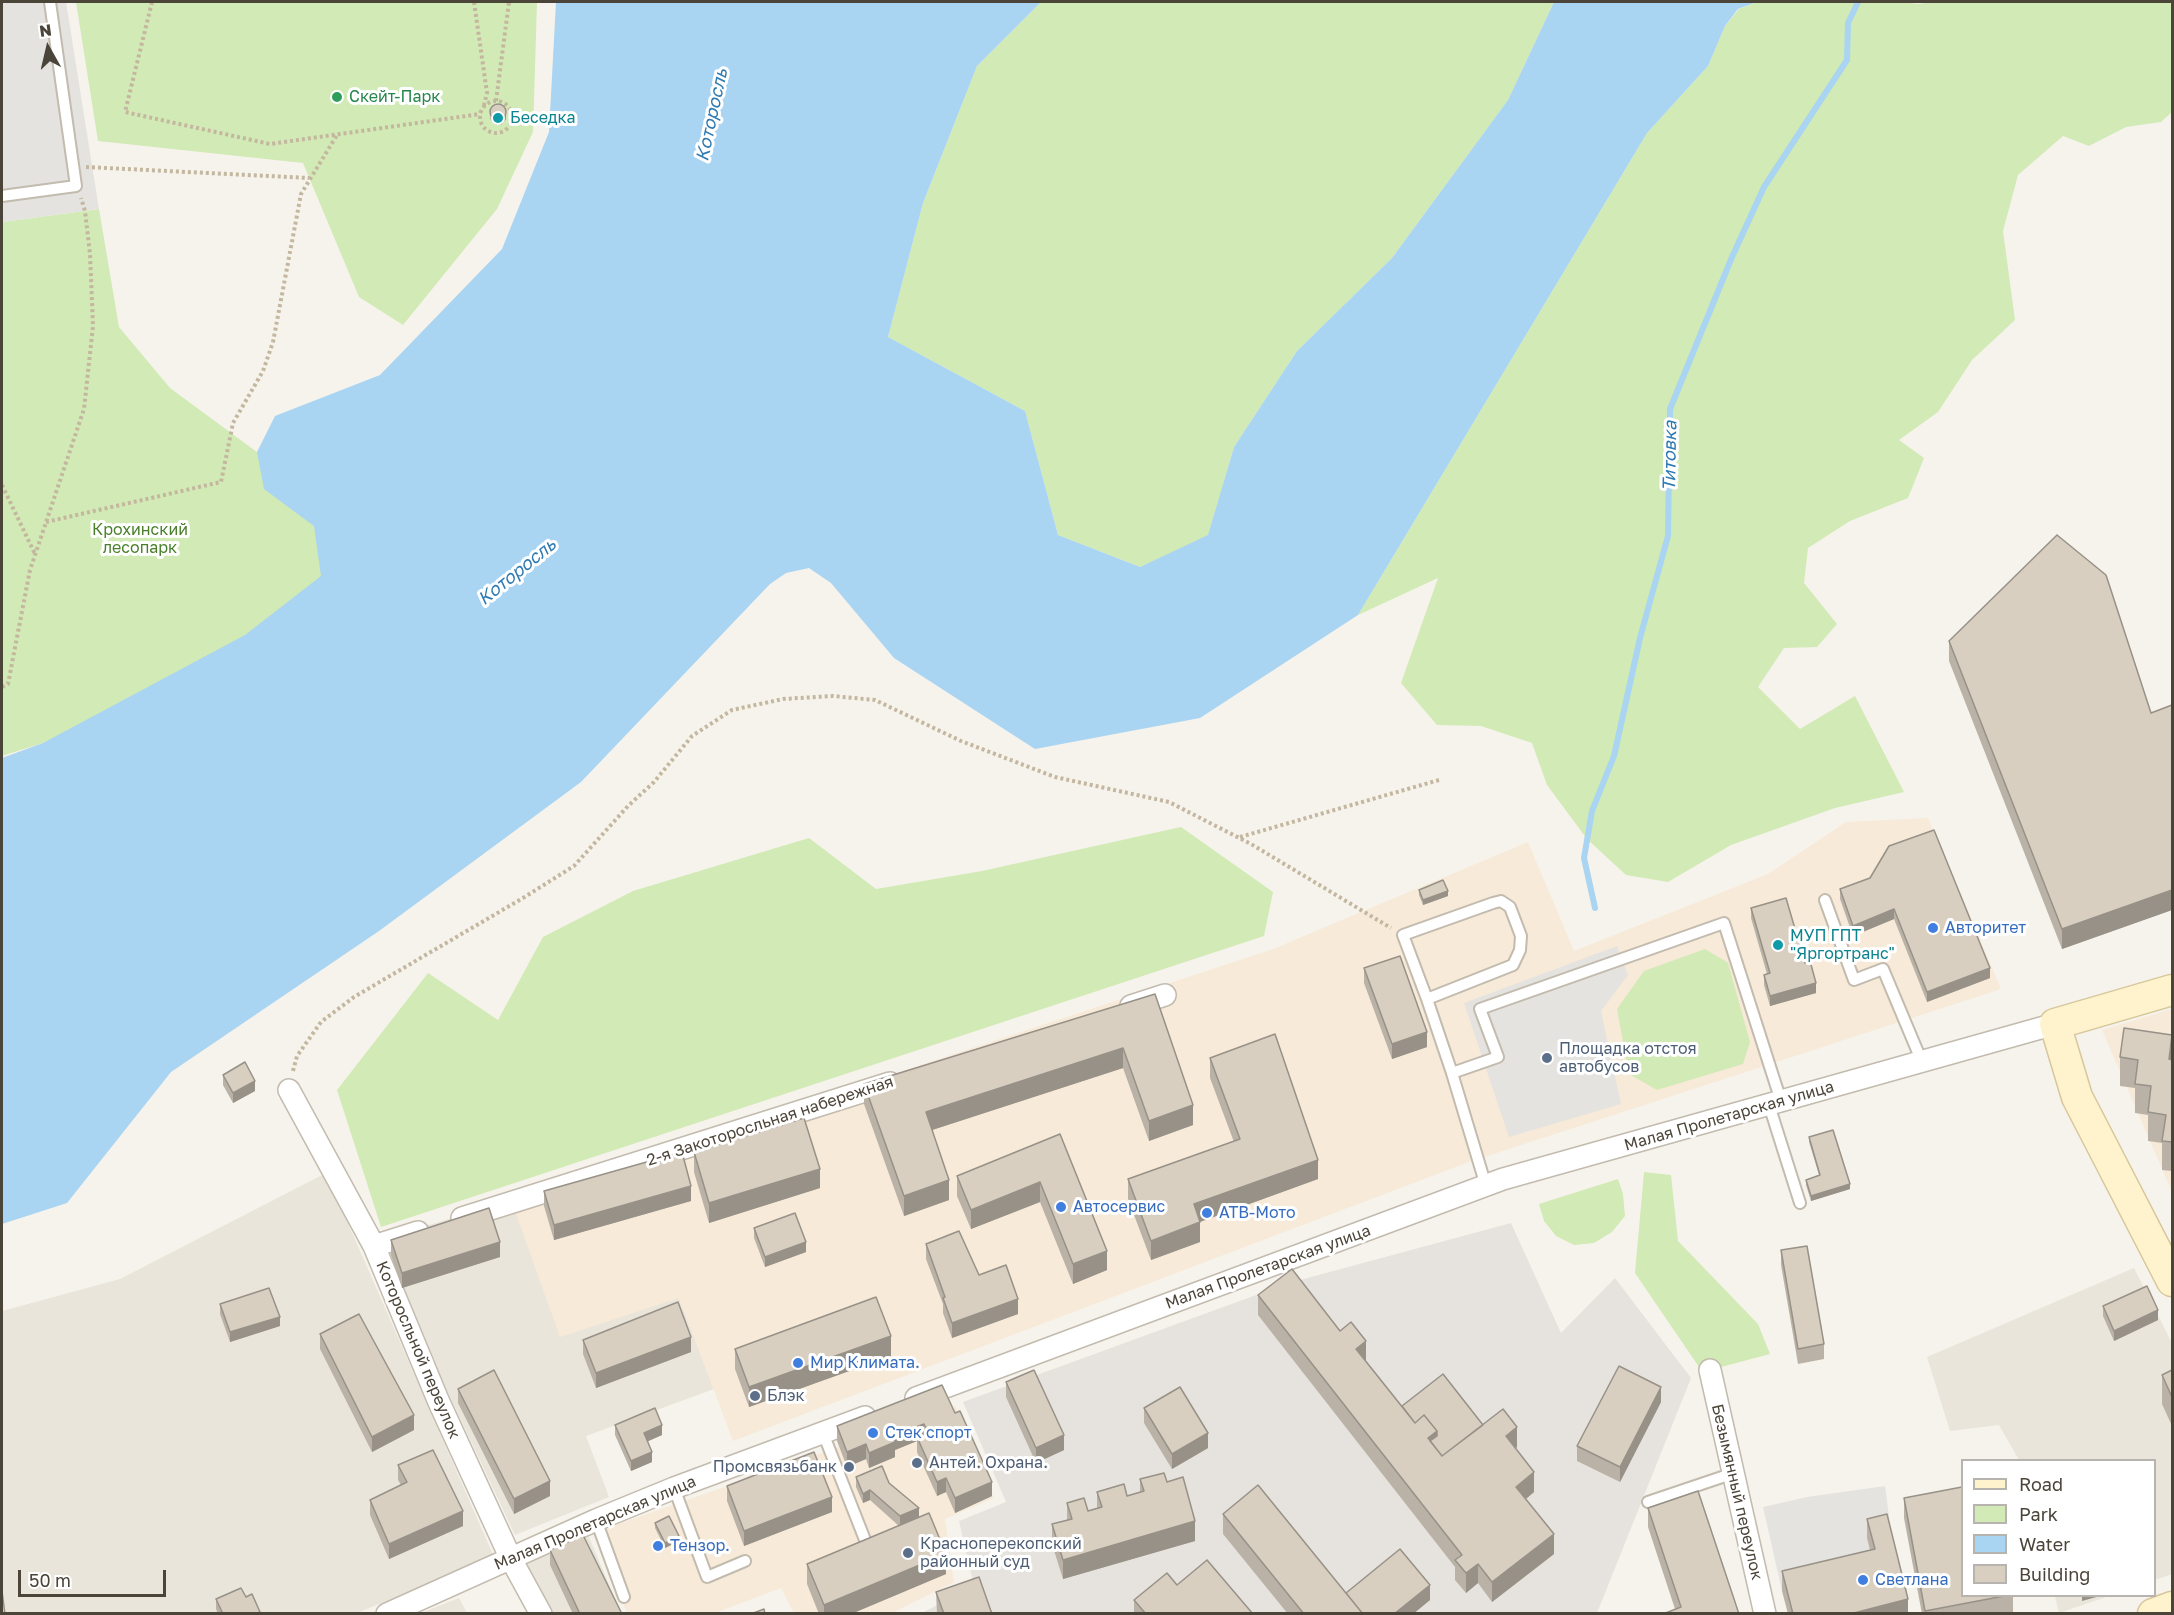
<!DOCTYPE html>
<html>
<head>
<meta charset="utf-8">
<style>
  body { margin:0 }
  #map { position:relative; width:2174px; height:1615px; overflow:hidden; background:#f6f3ec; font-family:"Golos Text",sans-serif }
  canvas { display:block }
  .frame { position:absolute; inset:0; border:3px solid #4b4439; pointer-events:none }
  .legend { position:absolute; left:1961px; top:1459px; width:195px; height:138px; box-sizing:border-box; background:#fff; border:2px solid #b7b4b0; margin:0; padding:8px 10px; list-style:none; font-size:18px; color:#4b4439 }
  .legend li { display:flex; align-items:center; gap:12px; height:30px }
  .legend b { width:30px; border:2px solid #b7b4b0 }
  .north { position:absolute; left:18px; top:18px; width:60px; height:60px; -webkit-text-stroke:4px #fff; paint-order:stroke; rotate:352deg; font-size:16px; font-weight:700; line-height:24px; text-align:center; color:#4b4439 }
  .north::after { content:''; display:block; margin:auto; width:21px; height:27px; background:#4b4439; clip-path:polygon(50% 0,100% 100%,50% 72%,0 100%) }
  .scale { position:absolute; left:18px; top:1570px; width:148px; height:27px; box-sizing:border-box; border:3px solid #4b4439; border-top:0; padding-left:8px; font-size:18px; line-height:21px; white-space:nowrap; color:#4b4439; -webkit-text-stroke:4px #fff; paint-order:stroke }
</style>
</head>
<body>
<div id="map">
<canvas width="2174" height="1615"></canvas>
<div class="frame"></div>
<ul class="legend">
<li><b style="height:8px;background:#fff3cd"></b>Road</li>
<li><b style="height:16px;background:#d2eab5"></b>Park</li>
<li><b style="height:16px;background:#a9d4f2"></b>Water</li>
<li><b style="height:16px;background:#d8cfc1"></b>Building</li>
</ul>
<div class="north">N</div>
<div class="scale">50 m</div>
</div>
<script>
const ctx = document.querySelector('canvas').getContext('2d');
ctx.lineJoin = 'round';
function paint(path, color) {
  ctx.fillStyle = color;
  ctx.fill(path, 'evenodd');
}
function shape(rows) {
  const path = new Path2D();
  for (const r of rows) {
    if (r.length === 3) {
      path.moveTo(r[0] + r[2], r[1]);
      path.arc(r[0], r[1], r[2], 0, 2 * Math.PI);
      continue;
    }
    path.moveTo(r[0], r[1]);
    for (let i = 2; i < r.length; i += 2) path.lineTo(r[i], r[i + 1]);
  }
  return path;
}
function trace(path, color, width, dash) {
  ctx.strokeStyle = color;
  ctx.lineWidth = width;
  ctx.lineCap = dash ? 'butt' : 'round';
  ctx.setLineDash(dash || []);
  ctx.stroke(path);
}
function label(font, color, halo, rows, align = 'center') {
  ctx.font = font + ' "Golos Text",sans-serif';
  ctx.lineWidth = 6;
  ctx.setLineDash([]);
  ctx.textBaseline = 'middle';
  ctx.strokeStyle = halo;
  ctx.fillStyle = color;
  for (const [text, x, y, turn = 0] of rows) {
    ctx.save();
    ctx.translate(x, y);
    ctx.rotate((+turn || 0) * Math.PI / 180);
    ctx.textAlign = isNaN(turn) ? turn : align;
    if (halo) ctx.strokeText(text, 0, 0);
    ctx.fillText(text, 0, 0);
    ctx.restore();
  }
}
const residential = shape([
  [326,1173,494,1557,357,1613,2,1614,2,1311,120,1279],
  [511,1200,679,1298,714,1389,586,1436,609,1497,515,1535,401,1293,383,1239],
  [2134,1268,2172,1343,2172,1574,2155,1580,2154,1460,2019,1460,1999,1425,1950,1431,1927,1357],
  [589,1537,621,1613,551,1613,525,1562],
  [2055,1596,2109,1596,2059,1613],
  [459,1598,467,1613,421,1613]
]);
const commercial = shape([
  [1928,818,2001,989,1469,1162,733,1441,679,1298,560,1337,511,1200,1273,949,1528,842,1574,951,1768,874,1846,822],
  [2172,1009,2172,1192,2102,1030],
  [955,1406,994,1498,945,1519,954,1582,892,1613,794,1613,781,1588,715,1613,627,1613,593,1533]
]);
const industrial = shape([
  [1511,1223,1561,1333,1615,1278,1691,1378,1597,1613,920,1614,974,1586,959,1521,1006,1502,963,1402,1289,1283]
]);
const green = shape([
  [76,2,537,2,533,132,497,209,403,325,359,297,303,163,98,141],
  [1041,2,1554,2,1508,100,1392,258,1297,351,1234,447,1208,536,1140,567,1058,535,1025,411,888,337,923,203,977,66],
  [1757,2,1903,2,1918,4,1932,2,2172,2,2172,112,2161,122,2126,127,2089,146,2063,136,2018,175,2003,231,2015,320,1972,360,1938,412,1899,440,1924,458,1908,498,1850,521,1808,548,1804,583,1837,624,1817,647,1784,648,1758,687,1800,729,1855,696,1904,792,1835,808,1731,845,1668,882,1626,875,1587,839,1547,785,1532,743,1481,726,1437,725,1401,683,1438,578,1358,615,1647,133,1708,66,1725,26,1739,9],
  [99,209,119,327,170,388,322,500,333,571,185,679,43,743,2,756,2,222],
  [1181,827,1273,892,1264,936,381,1227,337,1090,428,973,498,1020,543,937,633,891,809,838,876,889,982,871],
  [1705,949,1728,963,1750,1042,1743,1064,1657,1090,1629,1074,1617,1009,1644,971],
  [1644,1172,1671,1175,1678,1241,1758,1324,1770,1354,1710,1370,1701,1370,1635,1273],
  [1618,1179,1623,1194,1625,1216,1612,1232,1594,1243,1574,1245,1556,1236,1544,1221,1539,1204]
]);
const parking = shape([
  [2,2,66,2,99,209,2,222],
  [1617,946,1628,975,1601,1011,1621,1104,1509,1137,1464,1003],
  [1885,1486,1889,1516,1887,1534,1875,1568,1782,1591,1763,1507,1807,1497]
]);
const water = shape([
  [556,2,1041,2,977,66,923,203,888,337,1025,411,1058,535,1140,567,1208,535,1234,447,1297,351,1392,258,1508,100,1554,2,1757,2,1738,9,1725,26,1708,66,1647,133,1358,615,1200,718,1035,749,894,658,831,583,809,568,786,573,770,584,581,782,379,931,171,1072,67,1203,2,1224,2,758,43,743,245,635,321,576,314,526,264,489,257,452,275,416,380,375,502,249,549,132]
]);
const stream = shape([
  [1595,908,1584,858,1592,811,1614,756,1640,638,1668,536,1670,409,1732,257,1764,187,1847,60,1848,23,1858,2]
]);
const path = shape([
  [152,2,125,112,270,144,480,114],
  [474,2,487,93,484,105],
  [496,117,16],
  [496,101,509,2],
  [86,167,309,178],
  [2,485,35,554],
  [46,522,221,482,233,423,263,371,273,342,301,194,337,135],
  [2,687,8,684,30,570,84,409,93,326,90,254,85,211,81,198],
  [1240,837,1439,780],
  [293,1071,297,1056,321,1022,354,997,523,898,574,866,628,806,654,782,692,736,732,710,783,699,833,696,875,700,961,741,1055,777,1169,802,1251,844,1391,928]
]);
const lane = shape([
  [2,196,76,186,50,2],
  [1825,900,1854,980,1883,969,1922,1062],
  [1427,999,1513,965,1520,950,1521,936,1510,907,1501,901,1493,903,1403,935,1427,999,1452,1073],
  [1769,1105,1800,1203],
  [1486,1186,1452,1073,1498,1057,1480,1009,1724,923,1781,1101],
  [823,1433,867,1545],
  [674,1488,707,1577,745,1561],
  [1648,1502,1734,1473],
  [596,1520,624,1597]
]);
const street = shape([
  [1131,1006,1165,995],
  [289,1090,374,1246,438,1400,511,1559,541,1614],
  [462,1218,890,1083],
  [374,1246,418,1232],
  [1710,1370,1765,1614],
  [916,1398,1503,1179,2055,1024],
  [387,1614,596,1520,674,1488,865,1417]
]);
const secondary = shape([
  [2172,990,2055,1024,2077,1097,2172,1281],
  [2153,1614,2172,1607]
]);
const wall = shape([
  [491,109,506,119,501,125,496,125,490,119],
  [1949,641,2151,713,2172,705,2172,910,2062,949,1949,661],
  [1870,878,1990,978,1927,1002,1894,919,1853,936,1840,899,1840,889],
  [1419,890,1448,896,1423,905,1419,895],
  [1751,908,1805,963,1816,993,1770,1006,1764,985,1764,975,1767,974,1751,918],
  [1364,968,1427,1047,1392,1059,1364,983],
  [1155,994,1193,1125,1149,1141,1123,1068,932,1130,949,1200,904,1216,864,1104,864,1084],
  [2172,1035,2172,1171,2162,1170,2162,1143,2148,1141,2148,1115,2135,1113,2135,1088,2120,1086,2120,1057],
  [1210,1058,1318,1179,1200,1222,1200,1242,1151,1260,1128,1199,1128,1179,1234,1142,1210,1078],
  [223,1075,255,1091,233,1103,223,1085],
  [1060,1134,1107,1270,1073,1284,1040,1202,971,1229,957,1196,957,1176],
  [1809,1137,1850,1189,1811,1201,1806,1185,1806,1180,1819,1175,1809,1142],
  [694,1152,820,1188,709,1223,694,1172],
  [544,1191,691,1201,554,1240,544,1206],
  [754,1228,806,1252,765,1267,754,1238],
  [391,1240,500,1257,402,1288,391,1255],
  [926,1244,979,1275,1018,1314,952,1338,943,1313,943,1304,926,1259],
  [1781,1250,1824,1344,1824,1359,1798,1364,1781,1265],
  [1258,1295,1340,1331,1366,1361,1402,1406,1483,1425,1517,1447,1516,1448,1534,1492,1526,1499,1554,1554,1492,1602,1478,1583,1466,1593,1455,1580,1455,1567,1258,1315],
  [220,1304,280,1326,230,1342,220,1314],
  [2103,1306,2158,1320,2114,1341,2103,1316],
  [320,1334,414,1430,372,1452,320,1349],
  [583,1340,691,1352,596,1388,583,1354],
  [735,1349,891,1356,749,1407,735,1369],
  [2172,1370,2172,1426,2162,1404,2162,1375],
  [1006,1382,1064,1450,1036,1463,1006,1397],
  [942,1385,992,1496,955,1513,946,1492,937,1496,917,1452,917,1441,895,1450,895,1457,869,1468,866,1459,847,1467,837,1441,837,1426],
  [458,1389,550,1496,514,1514,458,1403],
  [1661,1402,1620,1482,1577,1461,1577,1446],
  [1144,1408,1208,1448,1172,1469,1144,1423],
  [615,1425,662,1435,648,1441,652,1462,631,1471,615,1435],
  [398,1465,463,1526,389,1559,370,1515,370,1500,401,1485,398,1480],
  [856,1477,889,1483,919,1517,946,1574,851,1614,819,1614,807,1584,807,1564,899,1526,870,1500,863,1503,856,1487],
  [1140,1479,1167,1482,1195,1541,1063,1579,1052,1544,1052,1524,1067,1520,1067,1503,1088,1511,1097,1508,1097,1492,1127,1496,1140,1492],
  [727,1486,832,1512,744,1546,727,1501],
  [1904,1498,1962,1596,2013,1596,2013,1613,1922,1614,1904,1518],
  [1648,1508,1739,1614,1675,1609,1648,1527],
  [1223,1514,1346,1593,1430,1600,1413,1614,1288,1614,1223,1534],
  [1867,1519,1908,1614,1788,1614,1782,1591,1782,1571,1870,1550,1867,1538],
  [655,1523,679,1541,665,1548,655,1528],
  [550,1550,622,1614,573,1614,550,1565],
  [1177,1585,1253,1614,1134,1614,1134,1600],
  [936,1592,992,1614,937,1614],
  [246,1597,260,1614,218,1614,216,1609,216,1599]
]);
const shadedWall = shape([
  [506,114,506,119,501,125,501,120],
  [2172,890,2172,910,2062,949,2062,929],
  [1448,891,1448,896,1423,905,1423,900],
  [1894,909,1894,919,1853,936,1853,926],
  [1990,968,1990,978,1927,1002,1927,992],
  [1816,983,1816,993,1770,1006,1770,996],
  [1427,1032,1427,1047,1392,1059,1392,1044],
  [2172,1035,2172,1064,2169,1059],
  [1123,1048,1123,1068,926,1132,926,1112],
  [255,1081,255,1091,233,1103,233,1093],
  [1193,1105,1193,1125,1149,1141,1149,1121],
  [1318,1160,1318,1179,1194,1224,1194,1204],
  [820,1169,820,1188,709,1223,709,1203],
  [949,1180,949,1200,904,1216,904,1196],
  [1040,1182,1040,1202,971,1229,971,1210],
  [1850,1184,1850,1189,1811,1201,1811,1196],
  [691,1186,691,1201,554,1240,554,1225],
  [1200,1222,1200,1242,1151,1260,1151,1241],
  [500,1242,500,1257,402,1288,402,1273],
  [806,1242,806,1252,765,1267,765,1257],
  [1107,1251,1107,1270,1073,1284,1073,1264],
  [1018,1299,1018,1314,952,1338,952,1323],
  [2158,1310,2158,1320,2114,1341,2114,1331],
  [280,1317,280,1326,230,1342,230,1332],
  [891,1336,891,1356,749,1407,749,1387],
  [691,1337,691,1352,596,1388,596,1373],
  [1366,1341,1366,1361,1356,1349],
  [1661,1387,1661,1402,1620,1482,1620,1467],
  [414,1415,414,1430,372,1452,372,1437],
  [924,1424,924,1438,917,1437,917,1441,895,1450,895,1457,869,1468,869,1453,893,1436],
  [662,1425,662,1435,644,1443,644,1433],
  [1517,1427,1517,1447,1506,1456,1506,1436],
  [1437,1431,1437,1451,1428,1438],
  [1208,1433,1208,1448,1172,1469,1172,1454],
  [1064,1435,1064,1450,1036,1463,1036,1448],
  [866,1444,866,1459,847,1467,847,1452],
  [652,1452,652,1462,631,1471,631,1461],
  [1534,1472,1534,1492,1516,1507,1516,1487],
  [946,1478,946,1492,937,1496,937,1482],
  [550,1481,550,1496,514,1514,514,1499],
  [992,1482,992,1496,955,1513,955,1498],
  [870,1490,870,1500,863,1503,863,1494],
  [832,1497,832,1512,744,1546,744,1531],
  [919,1508,919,1518,900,1526,900,1516],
  [463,1511,463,1526,389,1559,389,1544],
  [1195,1521,1195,1541,1063,1579,1063,1560],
  [1554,1534,1554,1554,1492,1602,1492,1582],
  [679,1536,679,1541,665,1548,665,1543],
  [946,1554,946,1574,851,1614,824,1614,824,1605],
  [1478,1564,1478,1583,1466,1593,1466,1573],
  [1430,1585,1430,1600,1413,1614,1394,1614],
  [2082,1596,2100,1596,2082,1601],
  [1908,1599,1908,1614,1850,1614]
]);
const building = shape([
  [498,112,8],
  [2057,535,2106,575,2151,713,2172,705,2172,890,2062,929,1949,641,2057,535],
  [1934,830,1990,968,1927,992,1894,909,1853,926,1840,889,1870,878,1889,846,1934,830],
  [1443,880,1448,891,1423,900,1419,890,1443,880],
  [1786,898,1805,963,1810,961,1816,983,1770,996,1764,975,1770,973,1751,908,1786,898],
  [1400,956,1427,1032,1392,1044,1364,968,1400,956],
  [1155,994,1193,1105,1149,1121,1123,1048,926,1112,949,1180,904,1196,864,1084,1155,994],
  [2124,1028,2172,1035,2169,1059,2172,1060,2172,1142,2162,1141,2166,1115,2148,1112,2151,1086,2135,1084,2138,1060,2120,1057,2124,1028],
  [1275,1034,1318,1160,1194,1204,1200,1222,1151,1241,1128,1179,1240,1139,1210,1058,1275,1034],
  [245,1062,255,1081,233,1093,223,1075,245,1062],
  [804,1118,820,1169,709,1203,694,1152,804,1118],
  [1833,1130,1850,1184,1811,1196,1806,1180,1820,1175,1809,1137,1833,1130],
  [1060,1134,1107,1251,1073,1264,1040,1182,971,1210,957,1176,1060,1134],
  [682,1152,691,1186,554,1225,544,1191,682,1152],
  [489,1208,500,1242,402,1273,391,1240,489,1208],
  [795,1213,806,1242,765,1257,754,1228,795,1213],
  [959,1231,979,1275,1006,1265,1018,1299,952,1323,943,1298,945,1297,926,1244,959,1231],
  [1807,1246,1824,1344,1798,1349,1781,1250,1807,1246],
  [1292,1269,1340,1331,1351,1322,1366,1341,1356,1349,1415,1423,1424,1415,1437,1431,1428,1438,1442,1456,1503,1409,1517,1427,1506,1436,1534,1472,1516,1487,1554,1534,1492,1582,1478,1564,1466,1573,1455,1560,1462,1555,1258,1295,1292,1269],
  [2147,1286,2158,1310,2114,1331,2103,1306,2147,1286],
  [269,1288,280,1317,230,1332,220,1304,269,1288],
  [876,1297,891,1336,749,1387,735,1349,876,1297],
  [678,1302,691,1337,596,1373,583,1340,678,1302],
  [359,1314,414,1415,372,1437,320,1334,359,1314],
  [1619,1366,1661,1387,1620,1467,1577,1446,1619,1366],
  [494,1370,550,1481,514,1499,458,1389,494,1370],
  [1034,1370,1064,1435,1036,1448,1006,1382,1034,1370],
  [2172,1370,2172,1397,2162,1375,2172,1370],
  [1443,1374,1483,1425,1442,1456,1430,1441,1437,1436,1437,1431,1424,1415,1415,1423,1402,1406,1443,1374],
  [942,1385,955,1413,960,1411,992,1482,955,1498,946,1478,937,1482,917,1437,928,1432,924,1424,893,1436,895,1442,869,1453,866,1444,847,1452,837,1426,942,1385],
  [1180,1387,1208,1433,1172,1454,1144,1408,1180,1387],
  [655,1408,662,1425,644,1433,652,1452,631,1461,615,1425,655,1408],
  [433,1450,463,1511,389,1544,370,1500,407,1482,398,1465,433,1450],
  [814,1452,832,1497,744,1531,727,1486,814,1452],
  [882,1466,889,1483,919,1508,900,1516,870,1490,863,1494,856,1477,882,1466],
  [1164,1473,1167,1482,1183,1477,1195,1521,1063,1560,1052,1524,1072,1519,1067,1503,1084,1498,1088,1511,1102,1507,1097,1492,1124,1484,1127,1496,1144,1491,1140,1479,1164,1473],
  [1258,1485,1363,1614,1304,1614,1223,1514,1258,1485],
  [1962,1487,1962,1596,2004,1596,1925,1611,1904,1498,1962,1487],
  [1698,1491,1739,1614,1663,1614,1681,1607,1648,1508,1698,1491],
  [929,1513,946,1554,824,1605,807,1564,929,1513],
  [1887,1514,1908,1599,1850,1614,1793,1614,1782,1571,1875,1549,1867,1519,1887,1514],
  [669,1516,679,1536,665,1543,655,1523,669,1516],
  [583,1535,622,1614,580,1614,550,1550,583,1535],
  [1400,1549,1430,1585,1394,1614,1363,1614,1346,1593,1400,1549],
  [1207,1560,1253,1614,1146,1614,1134,1600,1167,1573,1177,1585,1207,1560],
  [979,1577,992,1614,944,1614,936,1592,979,1577],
  [241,1588,246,1597,252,1594,260,1612,255,1614,223,1614,216,1599,241,1588],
  [2,1591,5,1614,2,1614,2,1591],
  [764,1609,765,1614,751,1614,764,1609]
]);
const markers = [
  [337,97,6,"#2e9e5b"],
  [498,118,6,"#0f9aa8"],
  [1933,928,6,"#3f7fe0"],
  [1778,945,6,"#0f9aa8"],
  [1547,1058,6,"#5c6f8a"],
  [1061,1207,6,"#3f7fe0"],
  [1207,1213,6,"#3f7fe0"],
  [798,1363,6,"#3f7fe0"],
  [755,1396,6,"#5c6f8a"],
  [873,1433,6,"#3f7fe0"],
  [917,1463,6,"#5c6f8a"],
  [849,1467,6,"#5c6f8a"],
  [658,1546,6,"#3f7fe0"],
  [908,1553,6,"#5c6f8a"],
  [1863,1580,6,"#3f7fe0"]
];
const leisureNames = [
  ["Скейт-Парк",349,97]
];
const cultureNames = [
  ["Беседка",510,118],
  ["МУП ГПТ",1790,936],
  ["\"Яргортранс\"",1790,954]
];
const parkNames = [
  ["Крохинский",140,530],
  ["лесопарк",140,548]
];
const shopNames = [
  ["Авторитет",1945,928],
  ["Автосервис",1073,1207],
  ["АТВ-Мото",1219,1213],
  ["Мир Климата.",810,1363],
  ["Стек спорт",885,1433],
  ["Тензор.",670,1546],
  ["Светлана",1875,1580]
];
const serviceNames = [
  ["Площадка отстоя",1559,1049],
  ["автобусов",1559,1067],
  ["Блэк",767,1396],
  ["Антей. Охрана.",929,1463],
  ["Промсвязьбанк",837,1467,"right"],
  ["Красноперекопский",920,1544],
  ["районный суд",920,1562]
];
const streetNames = [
  ["Малая Пролетарская улица",1729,1116,-16],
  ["2-я Закоторосльная набережная",770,1121,-18],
  ["Малая Пролетарская улица",1268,1267,-20],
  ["Которосльной переулок",418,1350,67],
  ["Безымянный переулок",1737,1492,77],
  ["Малая Пролетарская улица",595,1523,-23]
];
const waterNames = [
  ["Которосль",712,115,-78],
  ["Титовка",1670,456,-89],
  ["Которосль",517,572,-39]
];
paint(residential, '#eae5da');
paint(commercial, '#f7ead8');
paint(industrial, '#e6e2dd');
paint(green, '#d2eab5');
paint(parking, '#e5e3e0');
paint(water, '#a9d4f2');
trace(stream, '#a9d4f2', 6);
trace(lane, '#c2bbae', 14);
trace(street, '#c2bbae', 24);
trace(secondary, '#d6c79b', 33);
trace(path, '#c4b79f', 4, [3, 3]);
trace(lane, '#fff', 10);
trace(street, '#fff', 21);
trace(secondary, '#fff3cd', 30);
paint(wall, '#bab2a6');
paint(shadedWall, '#979187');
paint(building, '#d8cfc1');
trace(building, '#979187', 1.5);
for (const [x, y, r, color] of markers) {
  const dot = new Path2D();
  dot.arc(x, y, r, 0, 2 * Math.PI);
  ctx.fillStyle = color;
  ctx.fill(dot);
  trace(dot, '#fff', 2);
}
label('16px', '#27864d', '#fff', leisureNames, 'left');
label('16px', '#0d838f', '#fff', cultureNames, 'left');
label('16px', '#4a7f2a', '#fff', parkNames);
label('16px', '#366cbe', '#fff', shopNames, 'left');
label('16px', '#4e5e75', '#fff', serviceNames, 'left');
label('16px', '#4b4439', '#fff', streetNames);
label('italic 18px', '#2e7ab2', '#fff', waterNames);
</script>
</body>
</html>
